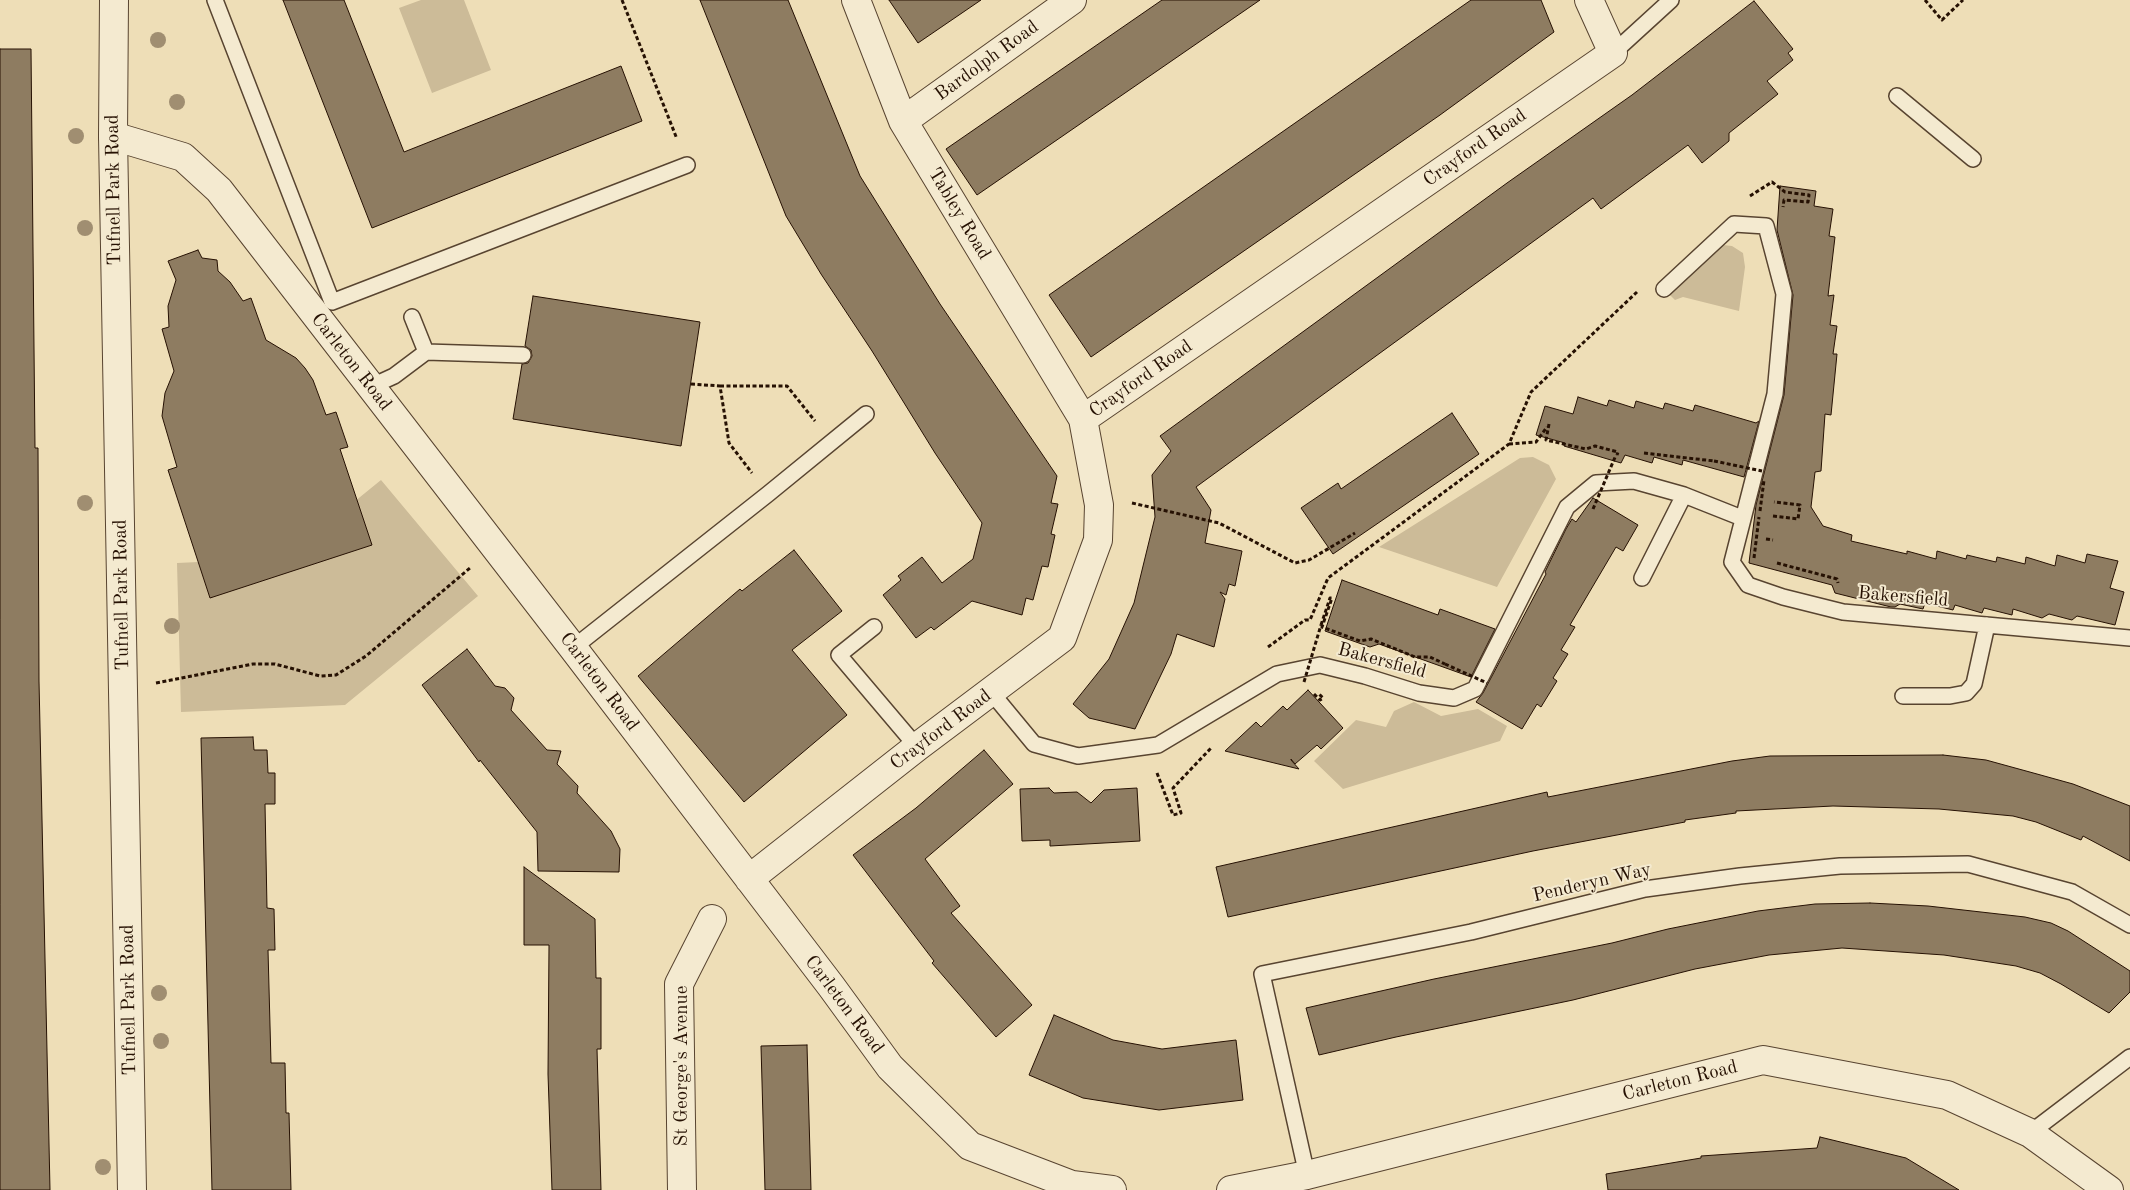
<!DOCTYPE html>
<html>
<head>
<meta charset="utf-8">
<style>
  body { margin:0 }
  canvas { display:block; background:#eedeb7 }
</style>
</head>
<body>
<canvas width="2130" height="1190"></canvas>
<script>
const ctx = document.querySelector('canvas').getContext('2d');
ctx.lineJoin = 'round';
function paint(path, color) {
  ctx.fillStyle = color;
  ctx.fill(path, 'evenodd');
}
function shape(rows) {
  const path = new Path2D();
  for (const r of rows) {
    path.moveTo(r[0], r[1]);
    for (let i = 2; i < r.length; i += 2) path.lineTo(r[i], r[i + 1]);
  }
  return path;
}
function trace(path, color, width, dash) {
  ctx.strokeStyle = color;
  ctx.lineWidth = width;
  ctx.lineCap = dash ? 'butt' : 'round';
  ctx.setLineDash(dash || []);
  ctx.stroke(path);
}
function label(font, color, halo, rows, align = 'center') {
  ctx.font = font + ' "Old Standard TT",serif';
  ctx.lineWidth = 4;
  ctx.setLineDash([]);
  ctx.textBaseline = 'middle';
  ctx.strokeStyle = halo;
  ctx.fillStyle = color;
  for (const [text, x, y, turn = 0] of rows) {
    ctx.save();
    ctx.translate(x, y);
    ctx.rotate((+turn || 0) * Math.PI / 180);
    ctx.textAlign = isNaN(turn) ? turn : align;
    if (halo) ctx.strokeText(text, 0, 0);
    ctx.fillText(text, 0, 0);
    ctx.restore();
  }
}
const green = shape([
  [421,0,464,0,491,70,432,93,399,8],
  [1723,245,1732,246,1743,253,1745,267,1739,311,1683,297,1675,300,1668,293,1716,247],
  [1533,457,1549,465,1556,479,1497,587,1379,547,1520,458],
  [381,480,478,596,345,705,181,712,177,563,285,558],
  [1414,702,1441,716,1478,709,1507,726,1500,741,1343,789,1314,761,1356,720,1386,727,1394,711]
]);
const building = shape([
  [283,0,344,0,404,152,621,66,642,121,372,228,283,0],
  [700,0,788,0,860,176,940,304,1057,476,1051,503,1058,504,1051,534,1055,535,1048,567,1042,566,1033,600,1026,598,1022,615,972,601,934,630,931,627,916,638,883,595,901,580,898,576,922,557,942,583,973,559,982,523,935,453,872,351,821,274,786,216,700,0],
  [889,0,981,0,918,43,889,0],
  [1162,0,1260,0,977,195,946,149,1162,0],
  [1471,0,1541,0,1554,32,1440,115,1091,357,1049,295,1471,0],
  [1754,1,1793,49,1788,53,1793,60,1767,81,1778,94,1729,133,1729,141,1702,163,1688,145,1601,209,1593,198,1196,487,1211,510,1205,543,1242,551,1235,586,1229,584,1226,595,1220,592,1225,599,1214,647,1177,634,1171,654,1135,729,1089,718,1073,704,1109,659,1134,603,1155,517,1152,475,1171,451,1160,436,1507,183,1632,95,1754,1],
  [0,49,31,49,35,448,38,448,39,681,50,1190,0,1190,0,49],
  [1780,186,1816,191,1814,206,1833,209,1829,236,1835,237,1828,296,1834,295,1830,325,1837,326,1833,354,1837,354,1831,415,1825,414,1821,471,1815,472,1811,507,1823,526,1852,535,1851,541,1907,554,1907,551,1936,559,1937,551,1966,559,1967,555,1996,562,1997,557,2025,564,2026,557,2055,566,2057,555,2085,563,2087,554,2118,561,2110,588,2124,592,2115,625,2077,616,2072,620,2049,614,2042,618,2013,609,2012,615,1984,608,1982,613,1955,605,1953,610,1925,603,1923,609,1900,604,1895,607,1891,607,1835,593,1832,585,1749,563,1756,505,1784,395,1793,295,1777,230,1780,186],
  [198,250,202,258,217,260,218,271,230,282,243,301,251,298,266,340,296,358,305,368,313,380,326,415,336,412,348,447,340,449,372,545,210,598,168,470,177,467,162,416,165,393,174,371,162,329,169,327,168,306,176,280,168,261,198,250],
  [533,296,700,322,681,446,513,419,522,364,528,363,532,356,531,350,525,346,533,296],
  [1578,397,1607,406,1609,400,1634,408,1636,401,1663,409,1665,403,1693,411,1695,405,1756,423,1759,421,1744,477,1683,460,1682,465,1654,457,1652,463,1625,455,1621,463,1564,446,1565,443,1536,435,1545,406,1573,414,1578,397],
  [1452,413,1479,454,1333,554,1301,508,1338,483,1341,489,1452,413],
  [1593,498,1638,525,1623,551,1616,547,1570,625,1575,627,1561,650,1568,654,1553,678,1557,681,1541,707,1537,704,1522,729,1476,702,1483,693,1546,574,1545,572,1566,529,1572,519,1576,522,1593,498],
  [794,550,842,611,792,650,847,715,744,802,638,676,740,589,742,591,794,550],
  [1342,580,1438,615,1440,609,1495,629,1471,677,1379,644,1370,647,1325,631,1342,580],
  [467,649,495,686,505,688,514,698,511,710,547,750,561,751,557,764,578,786,577,793,611,831,620,849,619,872,538,871,537,832,480,760,479,762,422,685,467,649],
  [1308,690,1343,728,1321,749,1317,745,1295,764,1291,759,1291,760,1299,769,1225,751,1256,722,1261,727,1283,706,1287,710,1308,690],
  [253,737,254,750,267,750,268,773,275,773,275,804,265,804,267,908,274,909,275,950,268,950,271,1063,285,1063,286,1113,289,1113,291,1190,212,1190,201,738,253,737],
  [984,750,1013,784,925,859,960,906,951,913,1032,1005,996,1037,932,963,934,961,853,855,916,808,984,750],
  [1943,755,1986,760,2037,774,2073,784,2130,806,2130,861,2083,836,2081,840,2036,822,2013,816,1939,809,1833,806,1736,811,1736,813,1685,820,1685,822,1533,851,1228,917,1216,867,1547,792,1548,797,1732,761,1770,756,1943,755],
  [1049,788,1054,793,1077,792,1091,803,1104,790,1137,788,1140,841,1050,846,1050,840,1022,841,1020,789,1049,788],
  [524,867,595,919,596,978,601,978,601,1049,597,1049,601,1190,552,1190,548,1074,549,945,524,945,524,867],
  [1870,903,1928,906,2025,917,2051,923,2068,931,2130,971,2130,992,2109,1013,2061,984,2040,973,2016,966,1944,955,1842,948,1769,955,1695,969,1573,1000,1396,1037,1319,1055,1306,1008,1434,979,1612,943,1668,929,1758,911,1815,904,1870,903],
  [1054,1015,1113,1040,1162,1049,1236,1040,1243,1100,1159,1110,1083,1098,1029,1075,1054,1015],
  [807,1045,811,1190,765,1190,761,1046,807,1045],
  [1820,1137,1906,1158,1959,1190,1608,1190,1606,1174,1701,1158,1701,1156,1817,1148,1820,1137]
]);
const path = shape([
  [622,0,677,139],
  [1925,0,1942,20,1963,0],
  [1750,196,1772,182,1785,192,1809,195,1808,202,1784,200,1783,207],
  [691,384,720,386,729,443,752,473],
  [720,386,787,386,815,421],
  [1549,424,1546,440,1586,449,1595,446,1618,452,1617,455],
  [1509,444,1536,442,1547,427],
  [1644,453,1714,461],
  [1132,503,1219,523,1295,563,1309,560,1355,533],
  [1773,516,1798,519,1800,505,1774,502],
  [1766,539,1773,540],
  [1777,563,1837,579,1838,583],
  [1321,625,1330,598,1332,598,1322,627,1360,641,1371,639,1415,657,1430,657,1445,664],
  [1268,647,1305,620,1310,620,1328,578,1509,444,1531,392,1637,292],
  [156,683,253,664,275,664,320,676,336,675,366,656,470,568],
  [1314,694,1320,700,1323,698,1318,693],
  [1157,773,1173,815,1181,813,1173,788,1212,747]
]);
const service = shape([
  [215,0,332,302,687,165],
  [1613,53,1671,0],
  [1897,96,1973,159],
  [1664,289,1734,224,1766,226,1784,294,1775,394,1732,562,1748,585,1783,597,1843,612,2130,638],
  [412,317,426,352],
  [370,387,394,376,426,352,523,355],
  [1642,578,1684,495],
  [874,627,839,655,917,747],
  [573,648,768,494,866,414],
  [991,692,1034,744,1078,756,1158,745,1277,674,1320,665,1365,676,1419,693,1454,698,1475,689,1567,507,1596,483,1634,481,1684,495,1742,518],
  [1903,696,1950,696,1966,693,1974,684,1987,625],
  [2030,1133,2130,1057],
  [1307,1175,1262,974,1471,932,1645,889,1740,876,1840,866,1968,864,2072,892,2130,925]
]);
const minor = shape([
  [903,121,1072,0],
  [113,136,183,157,219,190,573,648,831,986,890,1067,970,1146,1072,1185,1112,1190],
  [1083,419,1613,53,1589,0],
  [749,879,917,747,1062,638,1098,540,1099,505,1083,419,903,121,856,0],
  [682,1190,679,984,712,919],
  [1231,1190,1307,1175,1763,1060,1947,1095,2030,1133,2109,1190]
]);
const tertiary = shape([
  [114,0,113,136,132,1190]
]);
const pathBridge = shape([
  [1714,461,1762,471],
  [1593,509,1616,455],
  [1760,511,1764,480],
  [1754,558,1759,517],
  [1445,664,1487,683],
  [1304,682,1321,625]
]);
const trees = [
  [158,40],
  [177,102],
  [76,136],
  [85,228],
  [85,503],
  [172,626],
  [159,993],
  [161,1041],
  [103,1167]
];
const streetNames = [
  ["Bardolph Road",987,61,-36],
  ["Crayford Road",1475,148,-35],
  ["Tufnell Park Road",114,190,-91],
  ["Tabley Road",959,214,59],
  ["Carleton Road",351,362,52],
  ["Crayford Road",1141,379,-35],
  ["Tufnell Park Road",122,595,-91],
  ["Bakersfield",1903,597,5],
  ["Bakersfield",1382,661,15],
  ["Carleton Road",599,682,53],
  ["Crayford Road",941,730,-37],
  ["Penderyn Way",1592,883,-13],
  ["Tufnell Park Road",129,1000,-91],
  ["Carleton Road",844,1005,53],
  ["St George's Avenue",682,1066,-90],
  ["Carleton Road",1680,1081,-14]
];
paint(green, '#ccbb98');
paint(building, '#8e7c61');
trace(building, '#261103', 1);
trace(service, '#584430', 18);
trace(minor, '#584430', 30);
trace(tertiary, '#584430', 30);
trace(path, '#261103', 3, [4, 2.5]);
trace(service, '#f4ead0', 15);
trace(minor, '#f4ead0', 28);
trace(tertiary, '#f4ead0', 28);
trace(pathBridge, '#261103', 3, [4, 2.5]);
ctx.fillStyle = '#a08e71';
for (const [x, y] of trees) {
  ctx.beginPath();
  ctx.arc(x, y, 8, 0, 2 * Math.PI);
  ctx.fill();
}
label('19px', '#261103', '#f4ead0', streetNames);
</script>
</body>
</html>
